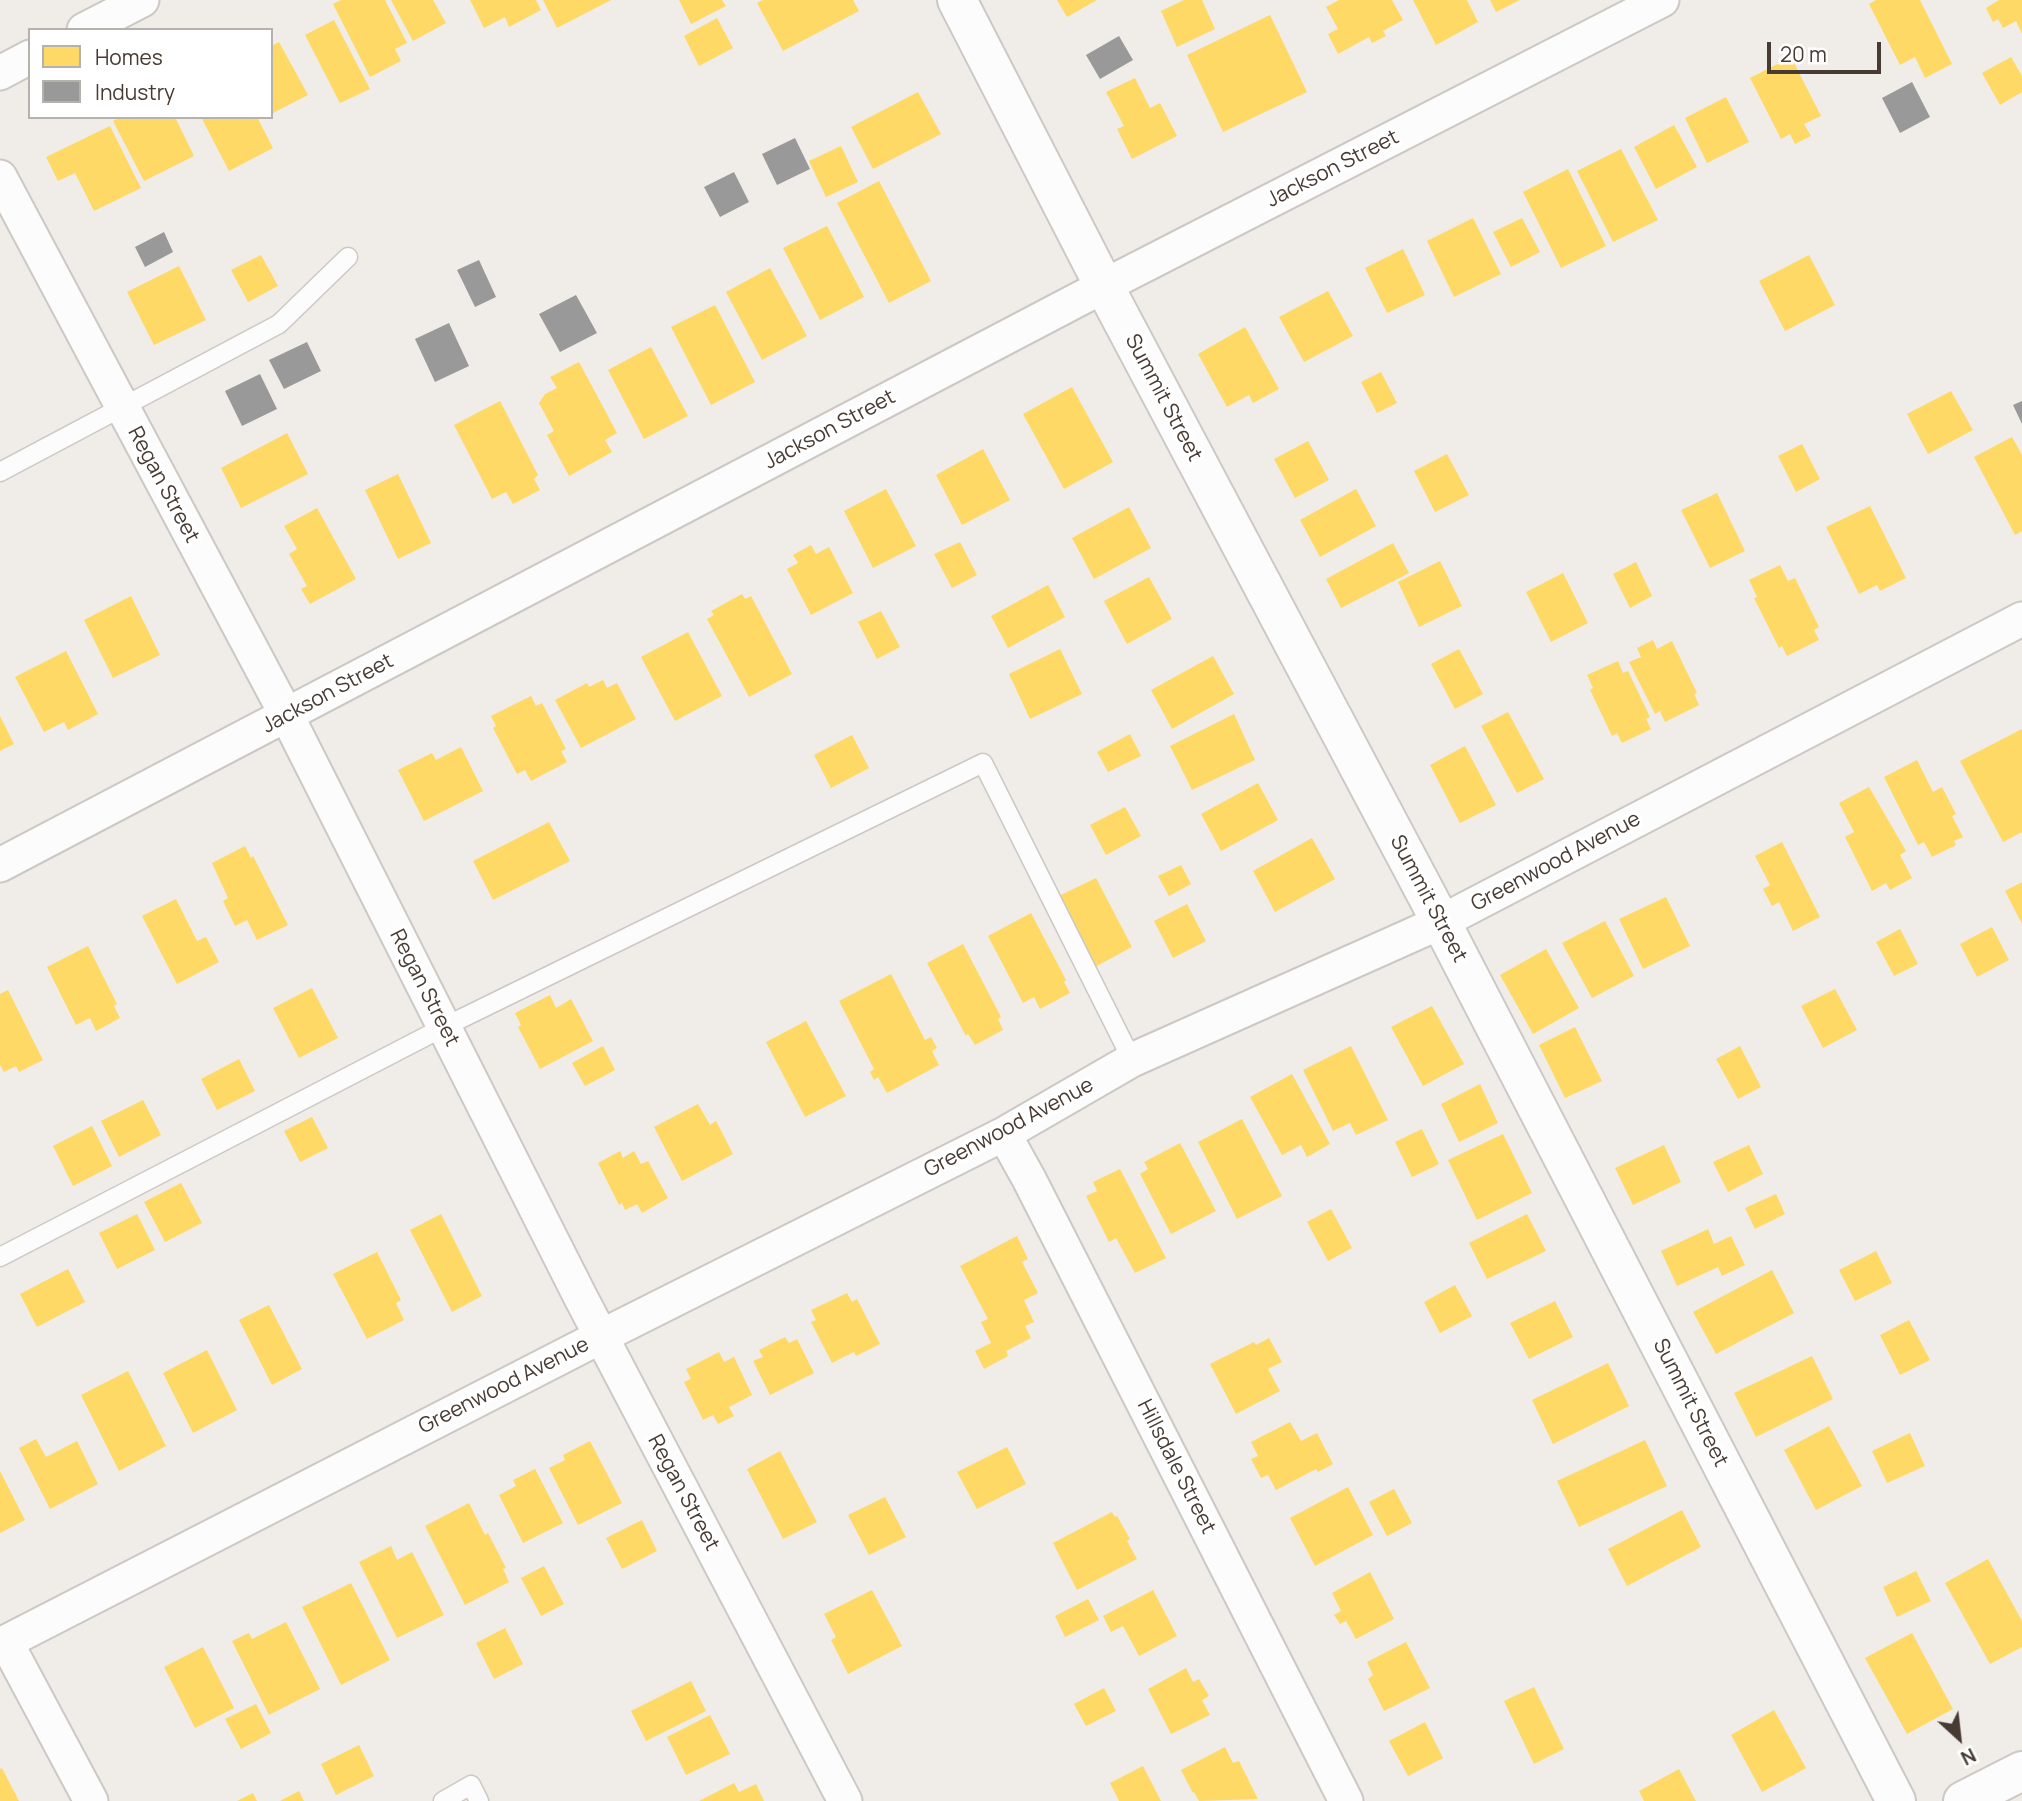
<!DOCTYPE html>
<html>
<head>
<meta charset="utf-8">
<style>
  body { margin:0 }
  #map { position:relative; width:2022px; height:1801px; overflow:hidden; background:#f0ece8; font-family:Manrope,sans-serif }
  canvas { display:block }
  .legend { position:absolute; left:28px; top:28px; width:245px; height:91px; box-sizing:border-box; background:#fff; border:2px solid #b5b1ad; margin:0; padding:9px 12px; list-style:none; font-size:21px; color:#473b33 }
  .legend li { display:flex; align-items:center; gap:14px; height:35px }
  .legend b { width:35px; border:2px solid #b5b1ad }
  .north { position:absolute; left:1924px; top:1703px; width:70px; height:70px; -webkit-text-stroke:5px #fff; paint-order:stroke; rotate:153deg; font-size:19px; font-weight:700; line-height:28px; text-align:center; color:#473b33 }
  .north::after { content:''; display:block; margin:auto; width:24px; height:32px; background:#473b33; clip-path:polygon(50% 0,100% 100%,50% 72%,0 100%) }
  .scale { position:absolute; left:1767px; top:42px; width:114px; height:32px; box-sizing:border-box; border:4px solid #473b33; border-top:0; padding-left:9px; font-size:21px; line-height:24px; white-space:nowrap; color:#473b33; -webkit-text-stroke:5px #fff; paint-order:stroke }
</style>
</head>
<body>
<div id="map">
<canvas width="2022" height="1801"></canvas>
<ul class="legend">
<li><b style="height:19px;background:#ffd966"></b>Homes</li>
<li><b style="height:19px;background:#999"></b>Industry</li>
</ul>
<div class="north">N</div>
<div class="scale">20 m</div>
</div>
<script>
const ctx = document.querySelector('canvas').getContext('2d');
ctx.lineJoin = 'round';
function paint(path, color) {
  ctx.fillStyle = color;
  ctx.fill(path, 'evenodd');
}
function shape(rows) {
  const path = new Path2D();
  for (const r of rows) {
    path.moveTo(r[0], r[1]);
    for (let i = 2; i < r.length; i += 2) path.lineTo(r[i], r[i + 1]);
  }
  return path;
}
function trace(path, color, width, dash) {
  ctx.strokeStyle = color;
  ctx.lineWidth = width;
  ctx.lineCap = dash ? 'butt' : 'round';
  ctx.setLineDash(dash || []);
  ctx.stroke(path);
}
function label(font, color, halo, rows, align = 'center') {
  ctx.font = font + ' Manrope,sans-serif';
  ctx.lineWidth = 7;
  ctx.setLineDash([]);
  ctx.textBaseline = 'middle';
  ctx.strokeStyle = halo;
  ctx.fillStyle = color;
  for (const [text, x, y, turn = 0] of rows) {
    ctx.save();
    ctx.translate(x, y);
    ctx.rotate((+turn || 0) * Math.PI / 180);
    ctx.textAlign = isNaN(turn) ? turn : align;
    if (halo) ctx.strokeText(text, 0, 0);
    ctx.fillText(text, 0, 0);
    ctx.restore();
  }
}
const homes = shape([
  [341,0,385,0,407,43,395,49,401,61,370,77,333,4],
  [391,0,433,0,446,23,413,41],
  [470,0,536,0,541,10,509,27,505,17,484,28],
  [543,0,611,0,557,28],
  [679,0,722,0,726,6,691,24],
  [763,0,853,0,859,11,783,51,757,3],
  [1057,0,1097,0,1067,17],
  [1184,0,1202,0,1215,29,1177,47,1161,11],
  [1339,0,1392,0,1403,20,1383,31,1386,36,1372,43,1369,37,1338,54,1328,34,1338,29,1326,7],
  [1413,0,1467,0,1478,22,1436,45],
  [1490,0,1520,0,1496,12],
  [1876,0,1920,0,1952,64,1925,78,1915,57,1900,65,1869,4],
  [1999,0,2022,0,2022,34,2016,21,2003,28,1998,19,1993,22,1986,8],
  [1270,15,1307,92,1223,132,1187,55],
  [717,18,733,48,699,66,684,36],
  [334,20,370,89,340,103,305,35],
  [279,42,308,95,271,114,271,46],
  [1791,57,1821,116,1804,124,1811,136,1795,144,1790,134,1781,139,1750,78],
  [2011,57,2022,76,2022,92,2000,105,1982,73],
  [1135,78,1150,108,1160,103,1177,136,1132,159,1117,129,1124,126,1106,92],
  [918,92,941,134,873,169,851,127],
  [1726,97,1749,142,1707,163,1685,118],
  [120,117,175,117,194,156,144,181,113,121],
  [201,117,257,117,273,148,229,171],
  [1674,125,1697,167,1656,189,1634,147],
  [110,126,141,188,94,211,75,173,58,181,46,157],
  [841,146,858,182,826,197,809,161],
  [1621,149,1658,220,1613,242,1577,171],
  [1568,169,1606,246,1561,268,1523,192],
  [879,181,931,281,889,303,837,203],
  [1473,218,1501,274,1454,297,1427,241],
  [1522,218,1540,252,1511,267,1493,232],
  [827,226,864,297,820,320,783,248],
  [1403,249,1425,295,1387,313,1365,268],
  [261,255,278,286,248,302,231,270],
  [1809,255,1835,305,1785,331,1759,281],
  [179,266,206,320,154,345,127,292],
  [770,268,807,336,762,360,726,292],
  [1328,291,1353,336,1304,362,1279,317],
  [715,305,755,382,711,405,671,327],
  [1245,327,1279,389,1253,403,1249,395,1227,407,1198,354],
  [651,347,688,416,644,439,608,370],
  [579,362,617,433,605,440,612,452,569,476,547,435,554,431,539,403,545,394,557,388,550,377],
  [1381,372,1397,403,1377,413,1361,382],
  [1072,387,1113,462,1064,489,1023,414],
  [1951,391,1973,430,1928,454,1907,414],
  [500,401,538,475,534,479,540,490,513,504,506,492,492,499,454,425],
  [287,433,308,474,241,508,221,468],
  [2012,437,2022,455,2022,531,2015,535,1974,457],
  [1308,441,1329,480,1295,498,1274,459],
  [1802,444,1820,479,1796,492,1778,456],
  [983,449,1010,500,962,525,936,475],
  [1447,454,1469,495,1435,512,1414,471],
  [398,474,431,543,398,559,365,490],
  [886,489,916,546,873,568,844,511],
  [1356,489,1376,526,1320,557,1300,520],
  [1717,493,1745,551,1710,568,1681,510],
  [1870,506,1906,578,1880,591,1877,585,1859,594,1826,527],
  [1129,507,1151,548,1094,579,1072,538],
  [317,508,356,579,310,604,301,589,307,586,289,554,297,549,284,526],
  [960,542,977,575,952,588,934,554],
  [1393,543,1409,573,1341,608,1326,579],
  [811,545,816,554,829,547,853,593,811,615,787,569,798,563,793,555],
  [1440,561,1462,606,1419,627,1398,582],
  [1636,562,1652,596,1630,608,1613,574],
  [1780,565,1788,581,1795,578,1819,627,1814,630,1819,640,1787,656,1782,646,1779,648,1754,598,1757,597,1749,580],
  [1563,573,1588,623,1551,642,1526,592],
  [1149,577,1172,619,1127,644,1104,601],
  [1048,585,1065,617,1008,648,991,616],
  [742,594,745,599,751,596,792,674,749,697,707,619,714,615,711,611],
  [131,596,160,655,113,678,84,620],
  [881,611,900,647,877,659,858,622],
  [688,632,722,696,675,721,641,657],
  [1653,640,1657,649,1672,641,1697,693,1694,694,1699,705,1665,722,1660,711,1655,714,1629,662,1641,657,1637,648],
  [1060,649,1082,694,1030,719,1009,674],
  [1459,649,1483,694,1455,709,1431,664],
  [66,651,98,714,68,730,64,722,44,732,15,677],
  [1213,656,1234,694,1172,729,1151,690],
  [1618,661,1623,673,1628,671,1650,717,1646,719,1651,729,1622,743,1617,733,1612,736,1590,690,1593,688,1587,675],
  [603,680,607,688,617,683,636,719,581,748,555,700,587,683,589,687],
  [531,696,536,706,542,703,566,749,561,751,567,762,531,781,525,770,517,774,493,728,496,726,491,716],
  [1508,712,1544,779,1517,793,1481,726],
  [1234,714,1255,760,1192,790,1170,746],
  [0,716,14,744,0,751],
  [2022,729,2022,832,2003,842,1960,761],
  [1130,734,1141,756,1108,772,1097,752],
  [852,735,869,768,831,788,814,755],
  [1465,746,1496,805,1460,823,1430,765],
  [461,747,483,791,424,821,398,770,432,753,436,760],
  [1917,760,1933,792,1942,787,1956,814,1952,816,1963,837,1954,841,1956,845,1932,857,1924,842,1918,845,1884,777],
  [1258,783,1278,820,1221,851,1201,814],
  [1869,787,1906,851,1900,855,1912,878,1890,890,1886,883,1872,891,1845,837,1854,832,1839,803],
  [1125,807,1141,836,1106,855,1090,825],
  [549,822,570,861,493,900,473,861],
  [1312,838,1335,879,1275,912,1253,871],
  [1782,842,1820,917,1793,931,1779,902,1772,906,1763,889,1770,885,1755,856],
  [245,846,251,858,253,856,288,925,257,940,247,920,235,926,223,901,228,898,212,863],
  [1181,865,1191,884,1169,896,1158,876],
  [1096,878,1132,947,1093,968,1067,919,1071,917,1059,896],
  [2022,882,2022,924,2005,891],
  [1666,897,1690,946,1643,969,1619,919],
  [176,899,197,941,206,937,219,962,177,984,142,916],
  [1187,904,1206,941,1173,958,1154,921],
  [1031,913,1066,980,1064,982,1070,993,1040,1009,1034,997,1023,1003,988,936],
  [1605,921,1634,976,1592,998,1562,943],
  [1992,927,2009,960,1977,977,1960,944],
  [1900,929,1918,964,1894,976,1876,942],
  [963,944,1001,1017,998,1019,1003,1030,975,1045,968,1034,966,1036,927,963],
  [88,946,117,1004,114,1006,120,1018,96,1031,90,1018,76,1025,47,967],
  [1546,949,1579,1008,1533,1034,1500,975],
  [891,974,925,1040,931,1037,937,1048,932,1051,939,1065,887,1093,878,1077,874,1080,870,1072,874,1069,839,1001],
  [312,988,338,1038,299,1058,273,1008],
  [1835,989,1857,1030,1823,1048,1801,1006],
  [8,990,43,1060,19,1072,16,1066,4,1072,0,1065,0,994],
  [550,995,556,1008,571,999,593,1041,540,1069,518,1027,521,1025,515,1013],
  [1432,1006,1464,1064,1423,1086,1391,1027],
  [806,1021,846,1096,805,1117,766,1042],
  [1575,1027,1602,1081,1565,1098,1539,1045],
  [603,1046,615,1070,585,1086,572,1063],
  [1351,1046,1388,1120,1356,1135,1350,1123,1333,1131,1303,1070],
  [1740,1046,1761,1087,1738,1099,1716,1059],
  [239,1059,255,1091,217,1110,201,1079],
  [1292,1074,1330,1144,1307,1157,1301,1145,1282,1155,1250,1097],
  [1480,1084,1498,1123,1459,1142,1441,1104],
  [143,1100,161,1135,119,1157,101,1121],
  [698,1104,710,1125,716,1121,733,1154,682,1181,654,1127],
  [312,1117,328,1148,300,1162,284,1131],
  [1242,1119,1282,1196,1237,1219,1198,1142],
  [92,1126,112,1166,73,1186,53,1146],
  [1422,1129,1439,1164,1412,1177,1395,1142],
  [1503,1134,1532,1193,1477,1220,1448,1160],
  [1180,1143,1216,1211,1171,1234,1140,1174,1148,1169,1144,1162],
  [1664,1145,1681,1182,1633,1205,1615,1168],
  [1749,1145,1763,1174,1728,1192,1713,1162],
  [620,1151,623,1158,634,1151,641,1164,648,1161,668,1198,642,1213,637,1204,625,1210,622,1203,619,1205,598,1163],
  [1120,1169,1166,1258,1135,1273,1116,1238,1109,1242,1086,1196,1097,1191,1093,1182],
  [181,1183,202,1223,165,1242,144,1202],
  [1776,1194,1785,1214,1755,1229,1745,1208],
  [1331,1209,1352,1248,1328,1261,1307,1222],
  [137,1214,155,1250,117,1269,99,1233],
  [441,1214,482,1296,452,1312,410,1230],
  [1527,1214,1546,1251,1487,1279,1469,1243],
  [1708,1229,1714,1244,1731,1236,1745,1265,1722,1276,1718,1267,1677,1286,1661,1251],
  [1017,1236,1028,1259,1022,1262,1038,1293,1024,1300,1034,1322,1025,1326,1031,1338,1006,1351,1008,1356,984,1369,975,1351,991,1343,981,1322,988,1319,960,1266],
  [1876,1251,1892,1283,1855,1301,1839,1270],
  [377,1252,401,1300,396,1303,404,1320,367,1339,333,1274],
  [68,1269,85,1302,37,1327,20,1294],
  [1772,1270,1794,1313,1716,1354,1693,1312],
  [1455,1285,1472,1316,1440,1333,1424,1302],
  [847,1293,852,1302,857,1299,880,1344,856,1356,854,1352,832,1363,811,1322,816,1320,811,1310],
  [1555,1301,1573,1337,1529,1359,1510,1323],
  [269,1305,302,1369,272,1385,239,1320],
  [1909,1320,1930,1360,1900,1375,1880,1335],
  [785,1337,789,1343,797,1339,814,1373,770,1395,753,1361,763,1357,759,1350],
  [1269,1338,1282,1362,1268,1369,1280,1391,1236,1414,1210,1364,1254,1342,1256,1345],
  [207,1350,237,1410,193,1433,163,1373],
  [719,1352,724,1362,734,1357,752,1395,729,1407,734,1416,718,1424,713,1415,703,1420,684,1382,691,1379,686,1369],
  [1812,1356,1833,1399,1756,1437,1734,1393],
  [1608,1363,1629,1406,1553,1444,1532,1400],
  [128,1371,166,1446,119,1471,81,1395],
  [1290,1422,1301,1441,1317,1433,1333,1464,1318,1472,1316,1469,1276,1490,1268,1475,1261,1478,1251,1459,1258,1456,1251,1442],
  [1829,1426,1862,1486,1816,1510,1784,1450],
  [1910,1433,1925,1466,1887,1483,1872,1451],
  [36,1439,46,1457,77,1441,98,1484,50,1509,19,1448],
  [1645,1440,1667,1486,1579,1527,1557,1481],
  [590,1441,622,1503,578,1525,549,1468,565,1460,563,1455],
  [1007,1447,1026,1484,977,1509,957,1472],
  [780,1451,817,1522,783,1539,747,1469],
  [535,1469,563,1523,523,1543,499,1495,516,1486,513,1480],
  [0,1471,25,1520,0,1533],
  [1348,1487,1373,1535,1315,1566,1290,1518],
  [1394,1489,1412,1523,1387,1536,1369,1502],
  [885,1497,906,1537,869,1555,848,1515],
  [469,1503,485,1535,488,1533,506,1568,503,1569,509,1582,465,1605,425,1526],
  [1682,1510,1701,1547,1627,1586,1608,1549],
  [1112,1512,1115,1517,1117,1516,1130,1539,1127,1541,1137,1559,1077,1590,1053,1543],
  [642,1520,657,1551,622,1569,606,1538],
  [391,1546,397,1560,412,1552,444,1615,397,1638,359,1562],
  [1988,1559,2022,1621,2022,1647,1990,1664,1945,1583],
  [544,1566,564,1604,541,1616,521,1578],
  [1916,1571,1931,1601,1897,1617,1883,1587],
  [1370,1572,1394,1619,1356,1639,1346,1621,1340,1624,1334,1615,1341,1611,1332,1593],
  [351,1583,390,1660,341,1685,302,1607],
  [872,1590,902,1646,848,1674,831,1640,836,1637,824,1614],
  [1153,1590,1177,1636,1139,1656,1123,1626,1111,1632,1103,1616],
  [1088,1599,1099,1620,1065,1637,1055,1616],
  [286,1622,320,1689,269,1715,232,1641,249,1633,252,1639],
  [505,1628,523,1664,494,1679,476,1643],
  [1912,1633,1953,1709,1907,1734,1865,1658],
  [1406,1642,1430,1688,1384,1711,1368,1679,1373,1675,1367,1662],
  [203,1647,234,1708,195,1728,164,1667],
  [1186,1668,1193,1682,1199,1679,1209,1696,1202,1700,1210,1715,1171,1734,1148,1689],
  [691,1681,706,1711,646,1741,631,1711],
  [1534,1687,1564,1749,1534,1764,1504,1701],
  [1104,1688,1116,1711,1086,1726,1074,1704],
  [256,1704,271,1733,241,1749,225,1719],
  [1774,1710,1806,1768,1762,1792,1731,1735],
  [710,1715,730,1754,686,1775,667,1737],
  [1425,1722,1443,1758,1408,1776,1389,1741],
  [359,1745,374,1776,336,1795,321,1764],
  [1225,1747,1233,1763,1239,1761,1258,1799,1199,1801,1194,1792,1193,1793,1181,1770],
  [1143,1766,1161,1801,1119,1801,1110,1783],
  [2,1768,19,1801,0,1801,0,1769],
  [1679,1769,1696,1801,1644,1801,1639,1791],
  [734,1783,739,1792,756,1784,764,1801,699,1801],
  [299,1791,304,1801,280,1801],
  [253,1793,257,1801,237,1801]
]);
const industry = shape([
  [1119,36,1133,60,1100,79,1086,55],
  [1912,82,1930,117,1900,133,1882,98],
  [795,138,810,169,777,185,762,154],
  [734,172,749,202,720,217,704,187],
  [164,232,173,252,145,267,135,247],
  [479,260,496,297,475,307,457,270],
  [576,295,597,333,560,352,539,314],
  [449,323,469,366,435,382,415,339],
  [307,342,321,371,284,389,269,360],
  [260,374,277,409,242,426,225,391],
  [2022,401,2022,424,2013,405]
]);
const service = shape([
  [0,472,279,324,348,257],
  [0,1257,444,1027,983,763,1132,1060],
  [443,1801,471,1785,479,1801]
]);
const minor = shape([
  [84,30,142,0],
  [0,73,30,57],
  [0,177,287,716,581,1298,845,1801],
  [0,865,1104,286,1662,0],
  [1004,1134,1029,1179,1346,1801],
  [6,1642,91,1801],
  [0,1645,602,1336,1004,1134,1132,1060,1441,922,2022,619]
]);
const tertiary = shape([
  [957,0,1104,286,1441,922,1896,1801],
  [1963,1801,2022,1771]
]);
const streetNames = [
  ["Jackson Street",1333,169,-27],
  ["Summit Street",1163,398,62],
  ["Jackson Street",830,430,-28],
  ["Regan Street",163,485,62],
  ["Jackson Street",328,694,-28],
  ["Greenwood Avenue",1556,862,-28],
  ["Summit Street",1428,899,62],
  ["Regan Street",424,988,63],
  ["Greenwood Avenue",1009,1128,-28],
  ["Greenwood Avenue",504,1386,-27],
  ["Summit Street",1690,1403,63],
  ["Hillsdale Street",1176,1467,63],
  ["Regan Street",683,1493,62]
];
paint(homes, '#ffd966');
paint(industry, '#999');
trace(service, '#ccc8c4', 21);
trace(minor, '#ccc8c4', 37);
trace(tertiary, '#ccc8c4', 42);
trace(service, '#fdfcfc', 18);
trace(minor, '#fdfcfc', 33);
trace(tertiary, '#fdfcfc', 38);
label('21px', '#473b33', '#fff', streetNames);
</script>
</body>
</html>
